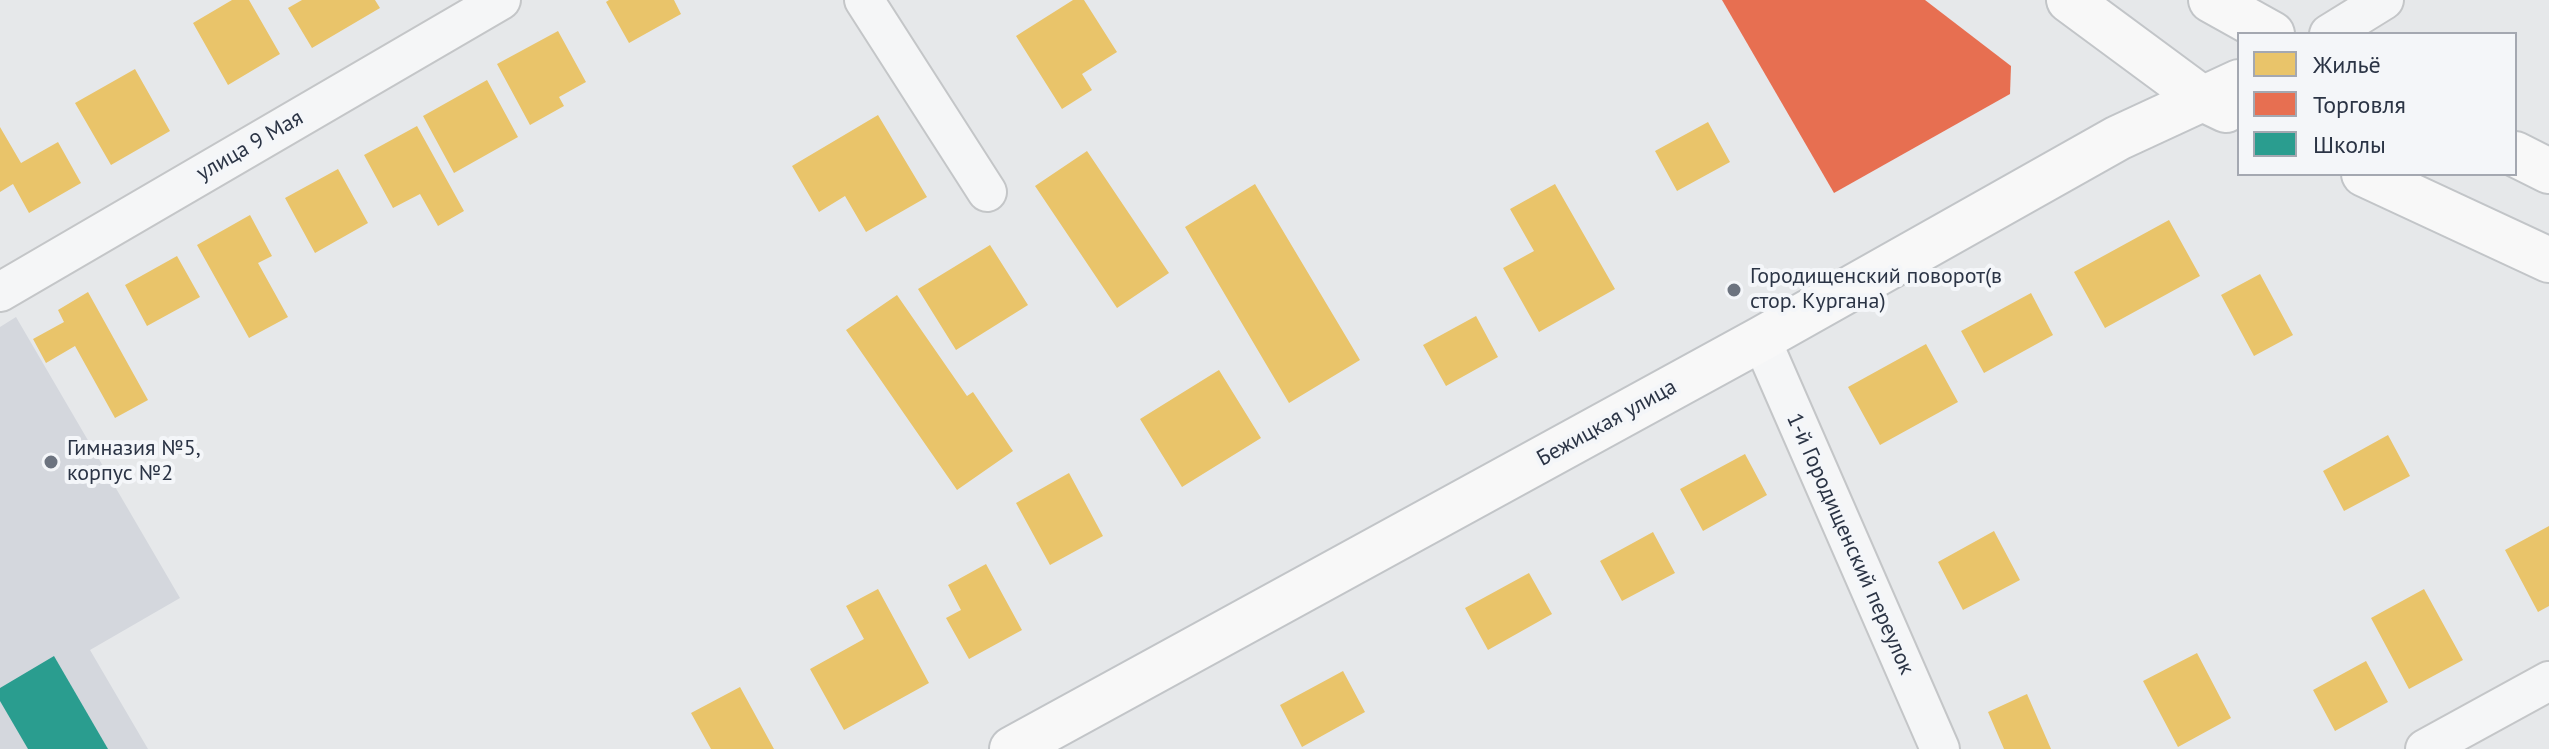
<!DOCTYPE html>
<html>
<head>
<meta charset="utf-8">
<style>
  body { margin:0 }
  #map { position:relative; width:2549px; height:749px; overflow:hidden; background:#e6e8ea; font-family:"PT Sans",sans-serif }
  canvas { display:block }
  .legend { position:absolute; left:2237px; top:32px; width:280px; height:144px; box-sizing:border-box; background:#f4f6f9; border:2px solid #a4a8b1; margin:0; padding:10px 14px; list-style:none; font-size:24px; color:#2b3445 }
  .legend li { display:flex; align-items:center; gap:16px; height:40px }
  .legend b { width:40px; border:2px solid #a4a8b1 }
</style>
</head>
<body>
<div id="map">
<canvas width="2549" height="749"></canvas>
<ul class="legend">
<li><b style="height:22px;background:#e9c46a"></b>Жильё</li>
<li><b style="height:22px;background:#e76f51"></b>Торговля</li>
<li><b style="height:22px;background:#2a9d8f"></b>Школы</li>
</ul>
</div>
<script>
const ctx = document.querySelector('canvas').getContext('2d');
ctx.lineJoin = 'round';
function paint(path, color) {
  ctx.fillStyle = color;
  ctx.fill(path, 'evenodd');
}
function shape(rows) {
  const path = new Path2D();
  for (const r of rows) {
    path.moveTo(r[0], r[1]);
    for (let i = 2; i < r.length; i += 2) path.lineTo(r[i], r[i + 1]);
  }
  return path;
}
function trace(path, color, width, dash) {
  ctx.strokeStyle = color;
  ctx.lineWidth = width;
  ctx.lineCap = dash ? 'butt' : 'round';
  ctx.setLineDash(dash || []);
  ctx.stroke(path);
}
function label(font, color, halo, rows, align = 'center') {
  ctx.font = font + ' "PT Sans",sans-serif';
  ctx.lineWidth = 8;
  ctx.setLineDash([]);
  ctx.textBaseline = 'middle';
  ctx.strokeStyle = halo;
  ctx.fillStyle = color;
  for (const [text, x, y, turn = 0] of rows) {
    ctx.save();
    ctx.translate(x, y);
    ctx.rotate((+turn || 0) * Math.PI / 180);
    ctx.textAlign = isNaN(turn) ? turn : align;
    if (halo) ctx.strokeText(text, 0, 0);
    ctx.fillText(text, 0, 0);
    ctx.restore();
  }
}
const built = shape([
  [16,317,180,598,90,650,148,749,0,749,0,327]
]);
const homes = shape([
  [232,0,249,0,280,54,228,85,193,23],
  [302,0,375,0,380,8,312,48,288,8],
  [609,0,674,0,681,14,629,43,606,2],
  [1073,0,1084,0,1117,52,1082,74,1092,90,1062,109,1016,36],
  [558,31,586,82,559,97,564,106,530,125,497,64],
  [135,69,170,131,111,165,75,103],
  [487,80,518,137,454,173,423,116],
  [878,115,927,197,866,232,845,196,819,212,792,166],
  [1708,122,1730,162,1677,191,1655,151],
  [417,126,464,211,438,226,420,194,393,208,364,155],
  [0,127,21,163,58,142,81,183,29,213,13,184,0,192],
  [1087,151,1169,273,1117,308,1035,186],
  [338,169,368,223,315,253,285,198],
  [1255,184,1360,360,1289,403,1185,227],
  [1555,184,1615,289,1539,332,1503,268,1534,251,1510,209],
  [250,215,272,256,258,263,288,317,249,338,197,245],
  [2169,220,2200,276,2105,328,2074,272],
  [990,245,1028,305,956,350,918,289],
  [177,256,200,297,147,326,125,285],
  [2260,274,2293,335,2254,356,2221,295],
  [88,292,148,400,115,418,75,346,46,363,33,339,64,322,58,310],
  [2031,293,2053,335,1984,373,1961,331],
  [897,295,967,396,973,392,1013,451,957,490,846,330],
  [1476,316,1498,357,1446,386,1423,345],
  [1926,344,1958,402,1880,445,1848,387],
  [1219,370,1261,438,1182,487,1140,419],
  [2388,435,2410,476,2344,511,2323,471],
  [1745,454,1767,495,1703,531,1680,489],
  [1069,473,1103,536,1050,565,1016,503],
  [2549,526,2549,606,2538,612,2505,550],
  [1994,531,2020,580,1963,610,1938,562],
  [1653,532,1675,573,1622,601,1600,561],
  [986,564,1022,630,969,659,946,618,961,610,948,585],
  [1529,573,1552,614,1488,650,1465,608],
  [878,589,929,683,844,730,810,669,864,639,846,606],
  [2424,589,2463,660,2409,689,2371,618],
  [2197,653,2231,718,2178,747,2143,681],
  [2366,661,2388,702,2335,731,2313,690],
  [1343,671,1365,712,1302,747,1280,705],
  [740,687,774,749,711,749,691,713],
  [2027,694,2051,749,2004,749,1988,712]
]);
const shops = shape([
  [1722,0,1925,0,2011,66,2010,94,1834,193]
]);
const schools = shape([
  [54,656,108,749,28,749,0,701,0,688]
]);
const minor = shape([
  [864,0,987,192],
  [2329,34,2384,0],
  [0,292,501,0],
  [1761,339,1940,749],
  [2425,749,2549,681]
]);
const major = shape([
  [2069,0,2203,99,2226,110],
  [2211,0,2272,34],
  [2515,154,2549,171],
  [2364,174,2549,260],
  [1012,749,1761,339,2118,138,2239,82]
]);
const markers = [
  [1734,290,8,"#6c737f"],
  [51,462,8,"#6c737f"]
];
const streetNames = [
  ["улица 9 Мая",250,146,-30],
  ["Бежицкая улица",1607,423,-29],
  ["1-й Городищенский переулок",1850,544,66]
];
const poiNames = [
  ["Городищенский поворот(в",1750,277],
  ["стор. Кургана)",1750,302],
  ["Гимназия №5,",67,449],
  ["корпус №2",67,474]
];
paint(built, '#d4d7dd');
paint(homes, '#e9c46a');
paint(shops, '#e76f51');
paint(schools, '#2a9d8f');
trace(minor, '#c4c6c8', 42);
trace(major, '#c2c5c8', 48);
trace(minor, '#f5f6f7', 38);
trace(major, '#f8f8f8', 44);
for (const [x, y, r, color] of markers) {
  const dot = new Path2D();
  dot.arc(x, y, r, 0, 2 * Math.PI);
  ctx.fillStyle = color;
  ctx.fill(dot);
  trace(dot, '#f4f6f9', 3);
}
label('22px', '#2b3445', '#f4f6f9', streetNames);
label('22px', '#2b3445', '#f4f6f9', poiNames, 'left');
</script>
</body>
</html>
